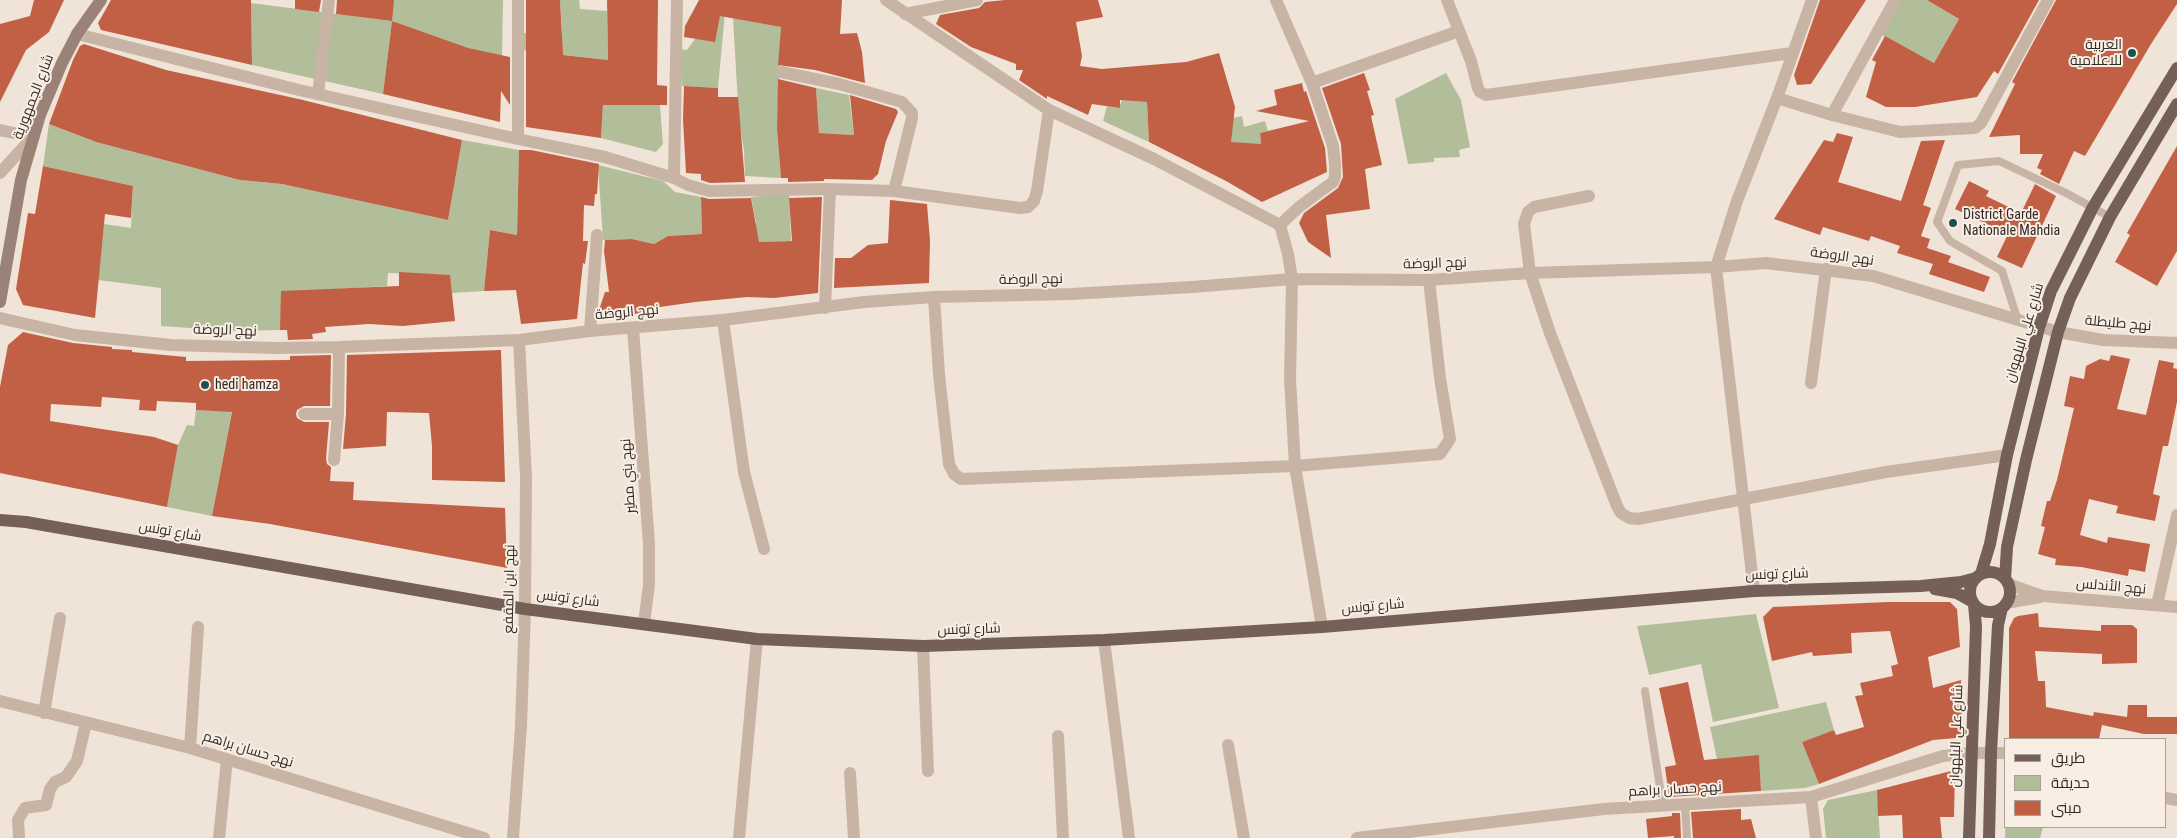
<!DOCTYPE html>
<html>
<head>
<meta charset="utf-8">
<style>
  body { margin:0 }
  #map { position:relative; width:2177px; height:838px; overflow:hidden; background:#f0e4d8; font-family:"Roboto Condensed",Cairo,sans-serif }
  canvas { display:block }
  .legend { position:absolute; left:2004px; top:738px; width:162px; height:90px; box-sizing:border-box; background:#f8eee4; border:1px solid #a9a098; margin:0; padding:6px 9px; list-style:none; font-size:15px; color:#332a26 }
  .legend li { display:flex; align-items:center; gap:10px; height:25px }
  .legend b { width:25px; border:1px solid #a9a098 }
</style>
</head>
<body>
<div id="map">
<canvas width="2177" height="838"></canvas>
<ul class="legend">
<li><b style="height:6px;background:#746057"></b>طريق</li>
<li><b style="height:14px;background:#b2be99"></b>حديقة</li>
<li><b style="height:14px;background:#c16045"></b>مبنى</li>
</ul>
</div>
<script>
const ctx = document.querySelector('canvas').getContext('2d');
ctx.lineJoin = 'round';
function paint(path, color) {
  ctx.fillStyle = color;
  ctx.fill(path, 'evenodd');
}
function shape(rows) {
  const path = new Path2D();
  for (const r of rows) {
    if (r.length === 3) {
      path.moveTo(r[0] + r[2], r[1]);
      path.arc(r[0], r[1], r[2], 0, 2 * Math.PI);
      continue;
    }
    path.moveTo(r[0], r[1]);
    for (let i = 2; i < r.length; i += 2) path.lineTo(r[i], r[i + 1]);
  }
  return path;
}
function trace(path, color, width, dash) {
  ctx.strokeStyle = color;
  ctx.lineWidth = width;
  ctx.lineCap = dash ? 'butt' : 'round';
  ctx.setLineDash(dash || []);
  ctx.stroke(path);
}
function label(font, color, halo, rows, align = 'center') {
  ctx.font = font + ' "Roboto Condensed",Cairo,sans-serif';
  ctx.lineWidth = 4;
  ctx.setLineDash([]);
  ctx.textBaseline = 'middle';
  ctx.strokeStyle = halo;
  ctx.fillStyle = color;
  for (const [text, x, y, turn = 0] of rows) {
    ctx.save();
    ctx.translate(x, y);
    ctx.rotate((+turn || 0) * Math.PI / 180);
    ctx.textAlign = isNaN(turn) ? turn : align;
    if (halo) ctx.strokeText(text, 0, 0);
    ctx.fillText(text, 0, 0);
    ctx.restore();
  }
}
const green = shape([
  [391,0,503,0,502,56,457,46,392,21,383,94,252,65,251,3,392,21],
  [560,0,579,0,580,9,607,11,608,60,522,50,524,33,562,31],
  [723,0,726,1,718,88,682,86,679,49,687,50],
  [1900,0,1927,0,1959,19,1934,63,1878,33],
  [733,18,781,27,777,129,781,178,745,176,744,150,739,121],
  [1446,73,1461,100,1470,147,1459,150,1460,157,1434,158,1434,162,1408,164,1395,99],
  [816,88,849,95,854,135,819,133],
  [1122,100,1147,102,1149,142,1103,121,1107,106,1119,108],
  [603,105,660,105,663,144,656,152,601,138],
  [1242,116,1244,127,1265,121,1268,131,1260,133,1261,144,1229,154,1233,118],
  [49,124,96,142,240,180,282,184,448,220,462,140,519,150,517,235,490,230,484,291,452,293,449,275,388,273,387,286,340,289,280,330,232,331,161,326,161,288,98,280,104,224,131,228,133,186,43,166],
  [598,165,663,181,675,192,701,197,702,234,668,236,654,244,632,239,603,240],
  [789,193,791,241,764,242,764,251,740,224,756,223,751,197],
  [196,410,232,411,212,516,167,507,178,445,187,425,194,426],
  [1756,614,1779,708,1713,722,1701,664,1649,675,1637,626],
  [1826,702,1834,730,1802,742,1819,784,1805,788,1761,791,1759,756,1717,759,1710,727],
  [1877,790,1880,838,1826,838,1823,809,1828,800],
  [2006,802,2006,827,2043,827,2040,838,2005,838]
]);
const building = shape([
  [34,0,64,0,49,32,26,50,0,102,0,24,30,16],
  [111,0,251,0,252,65,101,30,98,23],
  [295,0,321,0,319,12,295,9],
  [337,0,394,0,392,21,336,14],
  [526,0,560,0,563,55,608,60,607,0,658,0,657,85,667,86,667,105,603,105,601,138,526,127],
  [699,0,842,0,840,34,857,33,862,52,865,83,815,70,778,65,781,27,720,16,715,42,684,37,685,26],
  [1005,0,1098,0,1103,17,1076,22,1082,56,1080,66,1102,69,1186,62,1219,53,1235,107,1231,142,1261,144,1260,133,1309,121,1256,111,1277,105,1274,90,1302,83,1304,92,1306,91,1325,148,1327,172,1262,202,1226,181,1149,142,1147,102,1120,100,1120,108,1092,104,1088,115,1047,96,1047,99,1019,80,1023,70,1016,70,1016,64,971,47,936,24,940,15,979,8,985,2],
  [1820,0,1866,0,1811,84,1797,85,1794,75],
  [1927,0,2039,0,1998,74,1994,71,1977,97,1915,107,1886,107,1866,97,1876,62,1872,60,1885,36,1934,63,1959,19],
  [2056,0,2177,0,2177,4,2151,44,2085,156,2074,151,2059,184,2040,174,2042,170,2037,168,2043,154,2020,154,2020,135,1989,137,2015,84,2012,82],
  [392,21,468,48,510,57,510,105,501,91,500,122,383,94],
  [84,44,166,70,303,100,462,140,448,220,282,184,240,180,96,142,49,124,73,60,80,46],
  [1364,73,1370,90,1367,91,1374,115,1371,116,1382,165,1365,169,1370,209,1326,215,1331,258,1308,242,1299,223,1304,213,1338,188,1343,177,1341,144,1322,88],
  [778,79,816,88,819,133,854,135,850,95,896,109,898,112,886,141,878,174,872,180,824,179,824,181,788,182,788,178,781,178,777,129],
  [684,86,718,88,718,97,738,97,745,182,710,183,701,180,701,174,686,173,683,120],
  [1837,133,1853,137,1838,182,1901,201,1921,141,1945,140,1923,205,1931,208,1921,236,1930,239,1927,248,1951,256,1948,262,1990,277,1984,292,1929,274,1933,264,1897,253,1900,246,1871,236,1869,241,1823,227,1820,235,1774,219,1824,140,1833,142],
  [2177,146,2177,251,2157,286,2115,262,2130,235,2127,233],
  [519,150,531,150,599,164,597,194,595,194,594,206,584,205,583,241,588,241,585,264,583,263,577,319,521,324,516,290,484,291,490,230,517,235],
  [43,166,133,186,131,218,105,214,95,318,23,305,16,289,28,213,35,214],
  [1969,181,1989,191,1986,196,2021,213,2035,184,2056,196,2022,268,1997,257,2008,234,1955,209],
  [701,197,709,199,751,198,759,242,792,241,789,198,822,197,818,293,774,298,747,297,695,302,660,307,628,316,599,316,600,307,605,292,609,292,604,251,605,240,632,239,654,244,668,236,702,234],
  [890,200,927,204,930,241,929,283,834,288,835,258,851,258,868,245,888,243],
  [399,272,450,275,455,321,403,326,369,324,325,327,326,332,312,334,313,339,288,340,287,330,280,330,281,291,399,286],
  [23,332,73,343,112,347,112,349,132,350,132,352,186,357,186,361,290,360,290,356,331,355,330,406,304,406,297,410,296,414,297,418,304,422,329,422,326,459,327,464,331,467,330,481,354,482,353,500,505,508,507,568,270,524,212,516,232,412,196,410,196,403,157,401,156,411,139,410,140,400,102,397,101,407,51,404,50,421,154,437,178,445,167,507,0,473,0,387,8,345],
  [501,350,505,482,432,480,432,446,429,413,387,412,386,446,343,449,346,414,347,355],
  [2111,355,2130,359,2117,409,2146,415,2159,360,2174,363,2173,368,2177,369,2177,402,2168,446,2163,446,2153,494,2160,496,2155,521,2116,513,2118,506,2089,499,2080,535,2107,543,2108,537,2150,544,2145,572,2129,569,2128,576,2081,567,2055,565,2056,559,2038,554,2045,527,2041,526,2047,501,2050,501,2057,480,2074,408,2064,406,2070,376,2084,379,2086,366,2100,359,2109,361],
  [1888,602,1950,602,1957,609,1960,647,1928,657,1933,688,1961,680,1962,733,1956,738,1933,740,1819,784,1802,742,1834,730,1836,735,1864,727,1855,696,1863,695,1860,683,1893,676,1891,666,1898,664,1890,631,1851,633,1852,653,1813,656,1812,652,1772,661,1763,617,1773,607],
  [2038,613,2039,627,2101,631,2101,625,2132,625,2137,629,2137,663,2102,664,2102,654,2035,651,2038,681,2045,681,2046,707,2093,716,2094,712,2127,717,2128,705,2147,705,2147,717,2177,717,2177,734,2144,734,2102,725,2099,739,2009,739,2009,628,2014,618,2018,616],
  [1688,682,1704,760,1759,755,1761,791,1669,797,1665,767,1676,765,1659,688],
  [1955,770,1954,817,1940,817,1942,838,1903,838,1902,815,1878,816,1877,790],
  [1741,809,1741,820,1751,819,1756,838,1693,838,1691,812],
  [1672,813,1680,813,1681,838,1674,838,1674,836,1648,838,1646,819,1672,816]
]);
const service = shape([
  [2018,321,2002,271,1950,241,1937,222,1958,165,1999,161,2066,193,2110,217],
  [1645,691,1663,807],
  [1685,806,1687,838]
]);
const minor = shape([
  [518,0,518,139],
  [677,0,674,178,688,185,709,191,830,189,894,191,912,118,912,113,902,102,839,84,781,72],
  [886,0,1049,110,1154,159,1280,225,1288,254,1292,279,1290,379,1295,466,1322,627],
  [1276,0,1312,83,1333,146,1335,164,1335,177,1333,182,1299,207,1280,225],
  [1447,0,1471,61,1478,88,1480,92,1486,95,1792,53],
  [1895,0,1832,115,1900,132,1975,128,1981,123,2048,0],
  [905,14,977,0],
  [77,34,299,90,518,139,605,157,674,178],
  [1312,83,1459,31],
  [318,94,329,0],
  [1777,98,1832,115],
  [0,130,33,137],
  [0,173,33,137],
  [894,191,1020,208,1028,207,1034,201,1037,191,1049,110],
  [1589,196,1534,207,1528,212,1524,224,1530,273,1550,333,1617,506,1621,513,1629,518,1638,519,1886,472,2007,455],
  [934,297,939,375,949,464,954,474,961,479,1295,466,1440,454,1450,439,1440,378,1429,280],
  [825,308,830,189],
  [0,318,75,335,171,345,276,348,339,347,519,340,590,331,723,320,864,302,934,297,1071,294,1192,287,1292,279,1429,280,1530,273,1716,267,1766,263,1873,276,2058,332,2103,340,2177,343],
  [723,320,744,472,764,549],
  [633,328,649,544,649,585,644,623],
  [590,331,597,235],
  [1811,383,1826,269],
  [304,414,338,414],
  [334,460,338,414,339,347],
  [1754,591,1716,267,1737,201,1777,98,1812,0],
  [2157,605,2177,515],
  [1104,640,1129,838],
  [923,646,928,771],
  [0,701,190,748,484,838],
  [44,713,60,618],
  [1058,736,1063,838],
  [1228,745,1244,838],
  [190,748,198,627],
  [850,773,854,838],
  [1811,797,1816,838],
  [2166,798,2177,800],
  [19,838,18,820,25,808,46,805,50,789,55,782,66,777,77,761,86,723],
  [219,838,227,759],
  [513,838,521,726,525,609,526,477,519,340],
  [739,838,757,639],
  [1357,838,1604,809,1811,797,1943,756,1972,753,2006,753]
]);
const tertiary = shape([
  [2008,584,2042,596,2177,607],
  [2006,603,2040,597]
]);
const secondary = shape([
  [0,302,21,180,40,115,62,63,77,34,101,0]
]);
const primary = shape([
  [0,520,26,522,525,609,757,639,923,646,1104,640,1322,627,1754,591,1921,586,1961,582,1976,578],
  [1990,592,20],
  [1981,574,1990,544,2007,455,2039,328,2051,291,2093,207,2177,68],
  [2005,579,2007,547,2026,460,2058,332,2070,298,2110,217,2177,104],
  [1935,589,1957,593,1973,602],
  [1969,838,1976,626,1974,605],
  [1989,838,1991,752,1998,625,2002,608]
]);
const markers = [
  [2132,53,5,"#1d5052"],
  [1953,223,5,"#1d5052"],
  [205,385,5,"#1d5052"]
];
const poiNames = [
  ["العربية",2122,45,"right"],
  ["للاعلامية",2122,61,"right"],
  ["District Garde",1963,215],
  ["Nationale Mahdia",1963,231],
  ["hedi hamza",215,385]
];
const streetNames = [
  ["شارع الجمهورية",34,97,-69],
  ["نهج الروضة",1842,257,8],
  ["نهج الروضة",1435,264,-2],
  ["نهج الروضة",1031,280,-1],
  ["نهج الروضة",627,313,-5],
  ["نهج طليطلة",2118,324,5],
  ["نهج الروضة",225,331,2],
  ["شارع علي البلهوان",2025,333,-73],
  ["نهج بني مطير",629,476,-94],
  ["شارع تونس",170,532,10],
  ["شارع تونس",1777,575,-2],
  ["نهج الأندلس",2111,587,5],
  ["نهج ابن المقفع",510,589,-89],
  ["شارع تونس",568,599,7],
  ["شارع تونس",1373,607,-5],
  ["شارع تونس",969,630,-2],
  ["شارع علي البلهوان",1957,736,-88],
  ["نهج حسان براهم",248,750,17],
  ["نهج حسان براهم",1675,790,-3]
];
paint(green, '#b2be99');
paint(building, '#c16045');
trace(service, '#c7b4a5', 8);
trace(minor, '#c7b4a5', 12);
trace(tertiary, '#c7b4a5', 12);
trace(secondary, '#9a8376', 12);
trace(primary, '#746057', 12);
for (const [x, y, r, color] of markers) {
  const dot = new Path2D();
  dot.arc(x, y, r, 0, 2 * Math.PI);
  ctx.fillStyle = color;
  ctx.fill(dot);
  trace(dot, '#f8eee4', 2);
}
label('14px', '#332a26', '#f8eee4', poiNames, 'left');
label('14px', '#332a26', '#f8eee4', streetNames);
</script>
</body>
</html>
